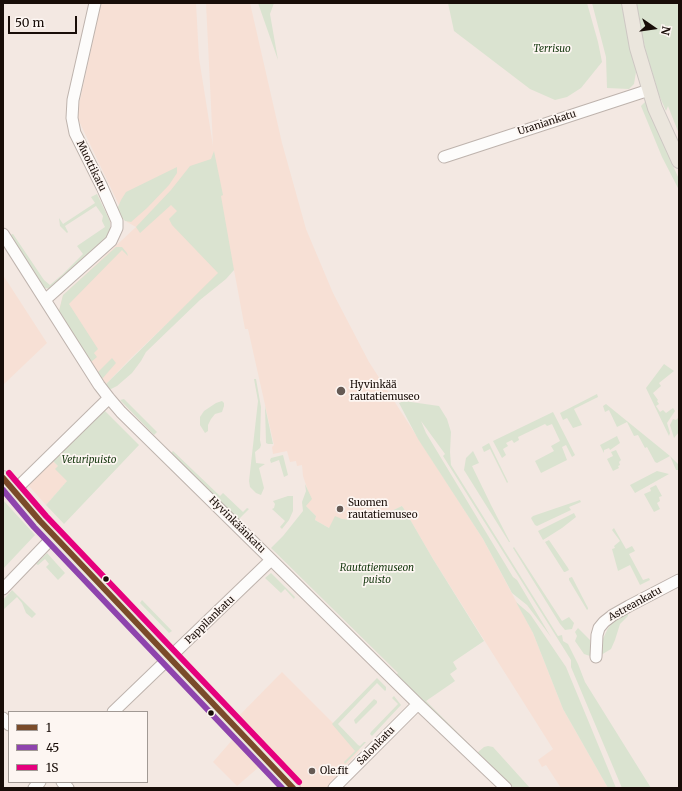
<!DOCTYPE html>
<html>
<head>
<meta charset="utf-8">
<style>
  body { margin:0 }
  #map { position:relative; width:682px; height:791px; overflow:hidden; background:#f3e8e2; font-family:Merriweather,serif }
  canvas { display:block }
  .frame { position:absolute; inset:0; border:4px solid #180d08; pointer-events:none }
  .legend { position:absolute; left:8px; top:711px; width:140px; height:72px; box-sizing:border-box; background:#fdf6f2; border:1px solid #a19994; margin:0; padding:5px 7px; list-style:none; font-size:12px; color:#180d08 }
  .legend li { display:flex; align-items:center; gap:8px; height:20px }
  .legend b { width:20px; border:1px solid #a19994 }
  .north { position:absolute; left:634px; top:8px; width:40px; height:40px; -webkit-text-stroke:3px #fdf6f2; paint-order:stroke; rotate:103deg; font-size:11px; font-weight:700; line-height:16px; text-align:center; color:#180d08 }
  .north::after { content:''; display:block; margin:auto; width:14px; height:18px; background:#180d08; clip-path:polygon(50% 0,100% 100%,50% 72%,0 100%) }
  .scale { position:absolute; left:8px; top:16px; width:69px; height:18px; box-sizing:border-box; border:2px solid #180d08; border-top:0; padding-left:5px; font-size:12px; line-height:14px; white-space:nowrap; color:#180d08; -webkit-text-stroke:3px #fdf6f2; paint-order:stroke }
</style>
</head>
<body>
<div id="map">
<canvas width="682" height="791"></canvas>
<div class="frame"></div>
<ul class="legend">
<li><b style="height:5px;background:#7a4b2a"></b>1</li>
<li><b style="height:5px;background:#8e44ad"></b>45</li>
<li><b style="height:5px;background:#e5007d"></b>1S</li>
</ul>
<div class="north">N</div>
<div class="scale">50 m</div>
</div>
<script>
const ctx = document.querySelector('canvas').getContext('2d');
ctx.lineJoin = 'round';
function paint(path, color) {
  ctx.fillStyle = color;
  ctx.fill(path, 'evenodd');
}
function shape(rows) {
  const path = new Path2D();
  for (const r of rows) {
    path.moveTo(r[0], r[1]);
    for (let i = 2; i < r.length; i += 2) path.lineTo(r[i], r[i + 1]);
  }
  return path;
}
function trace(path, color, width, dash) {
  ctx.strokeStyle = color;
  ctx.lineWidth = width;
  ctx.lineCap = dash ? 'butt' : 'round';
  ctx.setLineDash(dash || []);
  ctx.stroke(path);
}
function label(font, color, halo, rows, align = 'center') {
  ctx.font = font + ' Merriweather,serif';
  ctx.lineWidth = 3.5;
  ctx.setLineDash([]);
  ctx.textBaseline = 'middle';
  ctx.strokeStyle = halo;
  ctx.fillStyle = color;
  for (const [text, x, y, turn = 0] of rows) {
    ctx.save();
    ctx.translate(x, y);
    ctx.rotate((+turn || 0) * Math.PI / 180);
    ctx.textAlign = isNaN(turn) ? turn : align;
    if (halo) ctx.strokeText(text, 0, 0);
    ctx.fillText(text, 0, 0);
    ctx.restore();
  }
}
const built = shape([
  [101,3,196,3,199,58,213,146,206,3,250,3,282,143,306,229,333,293,369,362,483,539,533,633,563,709,608,788,561,788,546,765,542,767,538,760,553,749,433,559,402,506,390,512,401,546,371,516,353,520,342,519,329,528,315,520,316,516,306,506,308,491,303,476,302,465,297,466,296,461,290,462,287,451,273,454,272,447,274,445,248,329,245,329,234,270,195,297,130,359,105,385,59,311,63,295,136,227,127,222,78,119,78,109],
  [3,275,47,343,3,385],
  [53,461,70,478,46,505,28,485],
  [282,672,360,750,327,788,280,788,259,767,237,786,213,762,233,739,225,730]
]);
const green = shape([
  [258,3,274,3,270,14,278,60],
  [448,3,587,3,598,42,602,62,581,88,567,97,555,100,530,89,454,31],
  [592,3,621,3,636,72,634,84,629,89,607,88,606,57],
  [635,3,679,3,679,134,668,106,666,111,659,95,646,52],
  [646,101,664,146,679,179,679,190,662,157,641,106],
  [214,151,223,195,221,196,234,270,226,279,200,300,146,352,141,361,132,373,117,386,109,390,105,385,218,273,172,225,169,219,177,211,171,205,140,233,136,227,171,190,190,166,211,159],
  [177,167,177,173,169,185,147,208,131,222,125,221,118,213,118,207,121,200,126,192],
  [97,194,110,221,110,233,107,237,55,286,51,289,45,288,42,286,10,235,13,234,44,280,50,285,63,274,83,254,77,246,105,227,102,221,103,216,96,206,65,226,68,232,67,233,60,226,59,218,63,224,95,203,91,197],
  [116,247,122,247,127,253,128,256,122,250,69,304,98,349,94,353,97,357,91,362,59,311,63,295],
  [112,358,116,363,102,379,98,372],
  [664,364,674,371,659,383,661,386,653,393,658,400,657,401,659,404,656,406,660,412,663,410,666,413,673,408,675,411,667,423,670,433,669,436,646,388],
  [254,379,256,379,261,407,260,440,261,445,260,448,255,452,256,463,265,464,259,468,264,488,261,495,256,493,250,487,249,481,258,401],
  [597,394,598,397,574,409,582,425,573,428,567,418,563,420,560,413],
  [124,399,157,432,154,435,120,400],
  [222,401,224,403,224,406,222,412,215,414,211,419,208,425,208,431,205,433,200,425,200,417,204,411,216,403],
  [404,401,439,406,447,419,451,432,450,452,451,465,558,636,562,635,563,641,568,644,578,664,585,682,651,788,622,788,571,667,571,660,443,456,445,454,421,421,426,433,513,577,517,580,551,637,527,605,512,593,483,539,418,439,399,403],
  [606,404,670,456,679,465,679,470,676,470,670,456,657,463,655,462,647,447,645,448,638,435,634,436,627,422,617,427,609,410,605,412,603,406],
  [265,406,273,444,268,444,266,443],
  [104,410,139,445,64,524,46,505,67,481,55,469,58,466,53,461],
  [553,412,575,455,572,457,566,445,562,447,567,460,541,473,535,461,554,451,551,446,560,441,552,424,547,426,545,424,518,437,519,440,514,443,512,440,506,443,508,446,503,449,506,455,502,458,493,441],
  [679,415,679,432,674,438,670,425,673,419,676,420,678,418],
  [617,436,620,443,610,450,609,448,604,450,604,453,600,445],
  [489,443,508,482,507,483,490,449,484,452,482,447],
  [616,450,621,460,619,462,620,465,618,466,619,468,613,471,607,459,613,456,611,452],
  [173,451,220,496,223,493,243,512,247,508,249,509,239,519,237,520,170,454],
  [473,451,479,463,472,466,491,505,510,542,509,542,464,470,466,458],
  [283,455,288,475,284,477,279,460,271,463,270,460,271,458],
  [657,471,669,474,635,493,630,485],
  [305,484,312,499,306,506,316,516,315,520,329,528,335,516,342,519,353,520,385,514,402,506,404,509,433,559,484,641,453,662,457,669,450,674,455,681,426,701,472,747,470,747,396,675,398,673,271,548,283,536,303,511,302,502,306,491],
  [656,485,662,496,659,497,660,501,657,503,660,509,654,512,644,494,651,491,650,488],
  [288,496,293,496,293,511,289,520,282,529,280,527,285,521,272,509,274,508,275,504,273,501],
  [3,500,35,535,3,569],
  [580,500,581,502,569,507,571,510,537,526,535,525,532,520,531,518,533,516],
  [574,513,576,517,562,528,543,540,538,531],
  [614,528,626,549,632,546,635,551,629,554,643,580,649,578,650,580,640,585,630,565,618,571,612,549,615,548,614,546,620,541,612,530],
  [549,540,568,568,569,570,565,572,564,572,545,542],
  [514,547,562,621,569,617,574,623,572,629,565,630,560,624,513,548],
  [47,553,65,573,58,580,46,567,49,564,45,559,38,565,36,564],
  [271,573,295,597,294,599,285,589,281,593,265,578],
  [572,577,588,608,588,609,587,610,569,580,569,578],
  [12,590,36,614,32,618,26,613,22,603,17,597,3,610,3,600],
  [142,600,172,631,169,633,140,603],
  [516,602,530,614,566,667,616,788,608,788,563,709,533,633],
  [628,612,628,616,620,624,615,640,611,649,601,655,602,641,608,628,616,619],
  [578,628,590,640,590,656,584,654,575,641,577,636,575,632],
  [377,678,386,687,386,690,385,691,377,683,338,724,358,745,360,746,364,742,366,742,345,764,344,762,355,751,332,724],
  [394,696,401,705,372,736,370,734,371,732,398,704,392,698],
  [374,699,377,701,377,703,356,724,355,723,354,720],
  [488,746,493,747,530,788,514,788,477,753,484,747]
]);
const minor = shape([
  [444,157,649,90],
  [3,234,99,385,109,398,121,412,418,704,506,788],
  [45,300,111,241,117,228,117,221,102,187,75,133,72,118,73,100,95,3],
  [14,491,109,398],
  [3,589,54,536],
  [596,657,597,635,599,628,604,622,613,615,629,606,679,580],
  [113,712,271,560],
  [3,718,9,725],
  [62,782,68,788],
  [34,788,40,782],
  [334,788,418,704]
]);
const major = shape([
  [629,3,637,48,655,108,679,161],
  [3,478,40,521,293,788]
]);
const bus1 = shape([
  [3,478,40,521,293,788]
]);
const bus2 = shape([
  [3,490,34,527,282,788]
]);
const bus3 = shape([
  [9,473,46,516,299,782]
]);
const markers = [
  [341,391,5,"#655a54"],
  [340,509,4,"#655a54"],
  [106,579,3.5,"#180d08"],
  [211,713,3.5,"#180d08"],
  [312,771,4,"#655a54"]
];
const parkNames = [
  ["Terrisuo",552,49],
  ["Veturipuisto",89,460],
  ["Rautatiemuseon",377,568],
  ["puisto",377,580]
];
const streetNames = [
  ["Uraniankatu",547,123,-18],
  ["Muottikatu",91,166,64],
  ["Hyvinkäänkatu",237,525,45],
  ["Astreankatu",635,604,-29],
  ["Pappilankatu",210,620,-44],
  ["Salonkatu",376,746,-46]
];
const poiNames = [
  ["Hyvinkää",350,385],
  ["rautatiemuseo",350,397],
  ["Suomen",348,503],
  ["rautatiemuseo",348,515],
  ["Ole.fit",320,771]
];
paint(built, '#f7e0d5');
paint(green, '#dae3d0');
trace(minor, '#beb3ad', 13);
trace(major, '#cdc7c3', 16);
trace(minor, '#fdfcfb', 11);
trace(major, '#ebe6dd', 14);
trace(bus1, '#7a4b2a', 6);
trace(bus2, '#8e44ad', 6);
trace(bus3, '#e5007d', 6);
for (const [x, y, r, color] of markers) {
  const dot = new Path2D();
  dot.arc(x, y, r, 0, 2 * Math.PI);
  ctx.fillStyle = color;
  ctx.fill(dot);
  trace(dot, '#fdf6f2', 1.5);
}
label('italic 10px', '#15380f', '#fdf6f2', parkNames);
label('10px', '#180d08', '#fdf6f2', streetNames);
label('10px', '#180d08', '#fdf6f2', poiNames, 'left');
</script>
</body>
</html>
